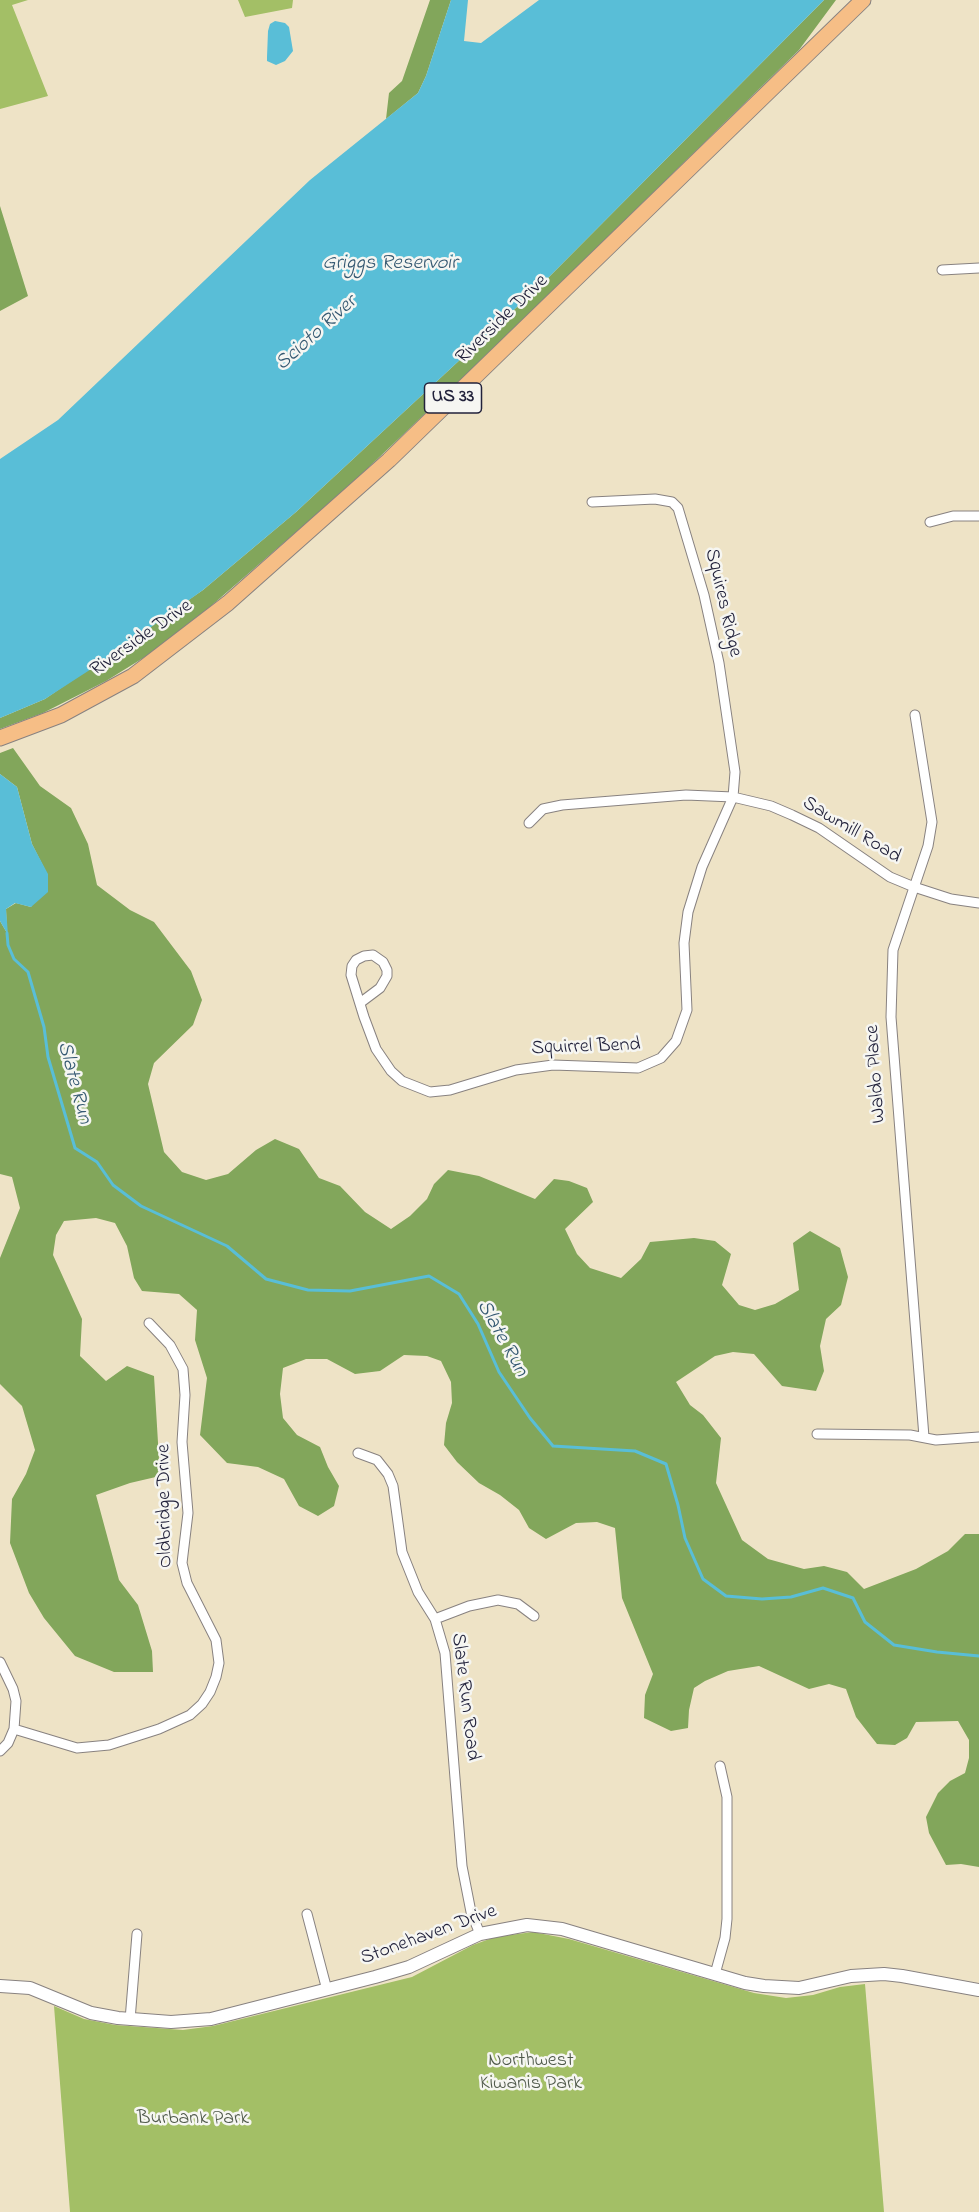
<!DOCTYPE html>
<html>
<head>
<meta charset="utf-8">
<style>
  body { margin:0 }
  canvas { display:block; background:#eee3c6 }
</style>
</head>
<body>
<canvas width="979" height="2212"></canvas>
<script>
const ctx = document.querySelector('canvas').getContext('2d');
ctx.lineJoin = 'round';
function paint(path, color) {
  ctx.fillStyle = color;
  ctx.fill(path, 'evenodd');
}
function shape(rows) {
  const path = new Path2D();
  for (const r of rows) {
    path.moveTo(r[0], r[1]);
    for (let i = 2; i < r.length; i += 2) path.lineTo(r[i], r[i + 1]);
  }
  return path;
}
function trace(path, color, width, dash) {
  ctx.strokeStyle = color;
  ctx.lineWidth = width;
  ctx.lineCap = dash ? 'butt' : 'round';
  ctx.setLineDash(dash || []);
  ctx.stroke(path);
}
function label(font, color, halo, rows, align = 'center') {
  ctx.font = font + ' "Indie Flower",sans-serif';
  ctx.lineWidth = 5;
  ctx.setLineDash([]);
  ctx.textBaseline = 'middle';
  ctx.strokeStyle = halo;
  ctx.fillStyle = color;
  for (const [text, x, y, turn = 0] of rows) {
    ctx.save();
    ctx.translate(x, y);
    ctx.rotate((+turn || 0) * Math.PI / 180);
    ctx.textAlign = isNaN(turn) ? turn : align;
    if (halo) ctx.strokeText(text, 0, 0);
    ctx.fillText(text, 0, 0);
    ctx.restore();
  }
}
const green = shape([
  [0,0,28,0,12,5,48,96,0,109],
  [238,0,293,0,292,8,245,17],
  [533,1932,569,1939,754,1993,786,1998,813,1995,840,1987,865,1984,884,2212,70,2212,54,2006,84,2019,115,2025,183,2030,213,2026,412,1977,473,1945,495,1937]
]);
const forest = shape([
  [430,0,451,0,426,76,418,93,386,119,389,93,402,81],
  [824,0,836,0,799,50,493,349,349,486,196,619,148,655,106,681,43,713,0,729,0,718,45,699,203,590,296,512,546,280],
  [0,206,28,296,0,311],
  [13,748,40,786,71,808,88,844,97,885,130,910,154,922,191,971,202,1000,193,1025,154,1063,148,1084,164,1152,182,1172,206,1180,228,1174,256,1150,275,1139,299,1149,319,1178,340,1186,365,1212,391,1229,410,1216,427,1199,434,1184,448,1170,479,1176,535,1199,554,1179,569,1181,587,1188,593,1202,565,1229,577,1254,590,1268,621,1278,641,1259,650,1242,694,1238,715,1241,731,1254,722,1285,739,1305,755,1310,775,1304,799,1290,793,1243,810,1231,840,1248,848,1277,841,1305,826,1319,820,1346,824,1371,816,1391,782,1386,754,1354,733,1352,715,1356,676,1382,690,1405,703,1415,721,1438,716,1483,742,1540,768,1559,804,1569,824,1566,847,1572,864,1589,916,1569,948,1551,965,1534,979,1534,979,1867,961,1864,946,1865,929,1833,926,1817,938,1793,950,1781,965,1773,969,1758,969,1740,958,1721,916,1722,907,1738,895,1745,877,1744,856,1717,846,1689,829,1684,809,1689,759,1666,728,1671,705,1681,694,1688,689,1710,688,1728,671,1731,644,1718,645,1695,653,1674,622,1598,615,1528,597,1522,576,1523,546,1539,529,1528,519,1510,500,1495,479,1483,457,1462,444,1445,446,1423,452,1403,451,1382,441,1361,427,1356,404,1355,380,1371,355,1374,327,1359,306,1359,283,1368,280,1394,283,1418,297,1435,320,1447,328,1467,339,1486,334,1506,318,1516,299,1506,284,1479,258,1467,227,1463,200,1435,207,1378,195,1340,197,1310,179,1294,142,1291,134,1278,127,1246,115,1223,96,1218,64,1221,56,1235,53,1255,82,1319,80,1356,106,1381,127,1366,154,1376,160,1476,130,1483,96,1495,119,1580,138,1605,152,1651,153,1672,114,1672,75,1656,44,1618,29,1593,10,1543,12,1499,26,1474,35,1450,22,1406,0,1384,0,1258,20,1208,12,1177,0,1174,0,921,7,933,6,909,16,903,31,907,47,874,32,844,17,787,0,774,0,753]
]);
const water = shape([
  [451,0,468,0,464,41,481,43,539,0,824,0,546,280,296,512,203,590,102,662,45,699,0,718,0,459,58,420,310,180,418,93,426,76],
  [275,21,285,23,289,27,293,51,285,61,276,65,267,61,267,57,268,31,270,24],
  [0,774,17,787,32,844,48,874,48,892,31,907,15,903,6,909,8,935,0,921]
]);
const stream = shape([
  [7,933,8,945,14,959,28,972,44,1027,48,1057,75,1148,97,1162,113,1185,141,1206,227,1246,266,1279,308,1290,350,1291,429,1276,459,1294,478,1324,499,1372,530,1418,553,1446,635,1451,666,1464,678,1505,685,1538,703,1579,726,1596,762,1599,791,1597,823,1588,853,1598,865,1622,894,1645,937,1652,979,1656]
]);
const minor = shape([
  [942,270,979,268],
  [930,522,953,516,979,516],
  [915,715,932,822,928,846,893,950,891,1017,924,1437],
  [529,823,543,809,562,805,686,795,733,797,771,806,792,815,819,828,890,877,914,887,951,899,979,903],
  [360,1003,380,988,387,976,387,970,383,962,373,955,364,956,356,960,352,966,351,975,364,1017,376,1049,391,1071,402,1081,430,1092,450,1090,516,1070,553,1065,638,1068,661,1058,676,1041,687,1010,684,943,688,912,702,867,733,797,735,772,719,663,704,595,678,508,672,502,655,499,592,502],
  [817,1434,910,1435,936,1440,979,1437],
  [358,1453,377,1460,388,1474,393,1486,402,1552,418,1592,435,1619,445,1653,462,1866,471,1912,480,1934],
  [435,1619,469,1606,498,1600,518,1604,534,1616],
  [0,1662,13,1689,16,1701,14,1729,8,1743,0,1751],
  [14,1729,77,1748,109,1745,159,1729,190,1715,202,1704,210,1692,216,1677,219,1663,216,1640,187,1583,182,1563,188,1513,182,1442,185,1395,183,1369,170,1345,149,1323],
  [307,1914,327,1990],
  [715,1974,725,1938,727,1919,727,1797,720,1766],
  [130,2020,137,1934]
]);
const tertiary = shape([
  [0,1986,30,1988,91,2013,118,2018,171,2022,211,2019,375,1977,409,1967,480,1934,527,1925,562,1929,745,1983,764,1986,799,1988,851,1976,884,1974,902,1976,979,1990]
]);
const primary = shape([
  [0,738,61,715,133,676,228,603,389,460,863,0]
]);
const shields = [
  [453,398,57]
];
const shieldNames = [
  ["US 33",453,398]
];
const streetNames = [
  ["Riverside Drive",503,320,-44],
  ["Squires Ridge",722,603,77],
  ["Riverside Drive",142,639,-35],
  ["Sawmill Road",851,831,31],
  ["Squirrel Bend",586,1048,-2],
  ["Waldo Place",877,1074,-94],
  ["Oldbridge Drive",166,1506,-91],
  ["Slate Run Road",464,1697,83],
  ["Stonehaven Drive",429,1936,-20]
];
const parkNames = [
  ["Northwest",531,2062],
  ["Kiwanis Park",531,2085],
  ["Burbank Park",193,2120]
];
const waterNames = [
  ["Griggs Reservoir",390,265],
  ["Scioto River",317,334,-42],
  ["Slate Run",73,1083,75],
  ["Slate Run",501,1339,61]
];
paint(green, '#a3bf66');
paint(forest, '#82a65b');
paint(water, '#59bed7');
trace(stream, '#59bed7', 3);
trace(minor, '#888280', 11);
trace(tertiary, '#888280', 14);
trace(primary, '#888280', 17);
trace(minor, '#fff', 9);
trace(tertiary, '#fff', 12);
trace(primary, '#f6be86', 15);
for (const [x, y, w] of shields) {
  const box = new Path2D();
  box.roundRect(x - w / 2, y - 15, w, 30, 4.5);
  ctx.fillStyle = '#f6f6f2';
  ctx.fill(box);
  trace(box, '#22223b', 1.5);
}
label('bold 18px', '#22223b', null, shieldNames);
label('20px', '#22223b', '#f6f6f2', streetNames);
label('20px', '#4f594a', '#f6f6f2', parkNames);
label('italic 21px', '#355972', '#f6f6f2', waterNames);
</script>
</body>
</html>
